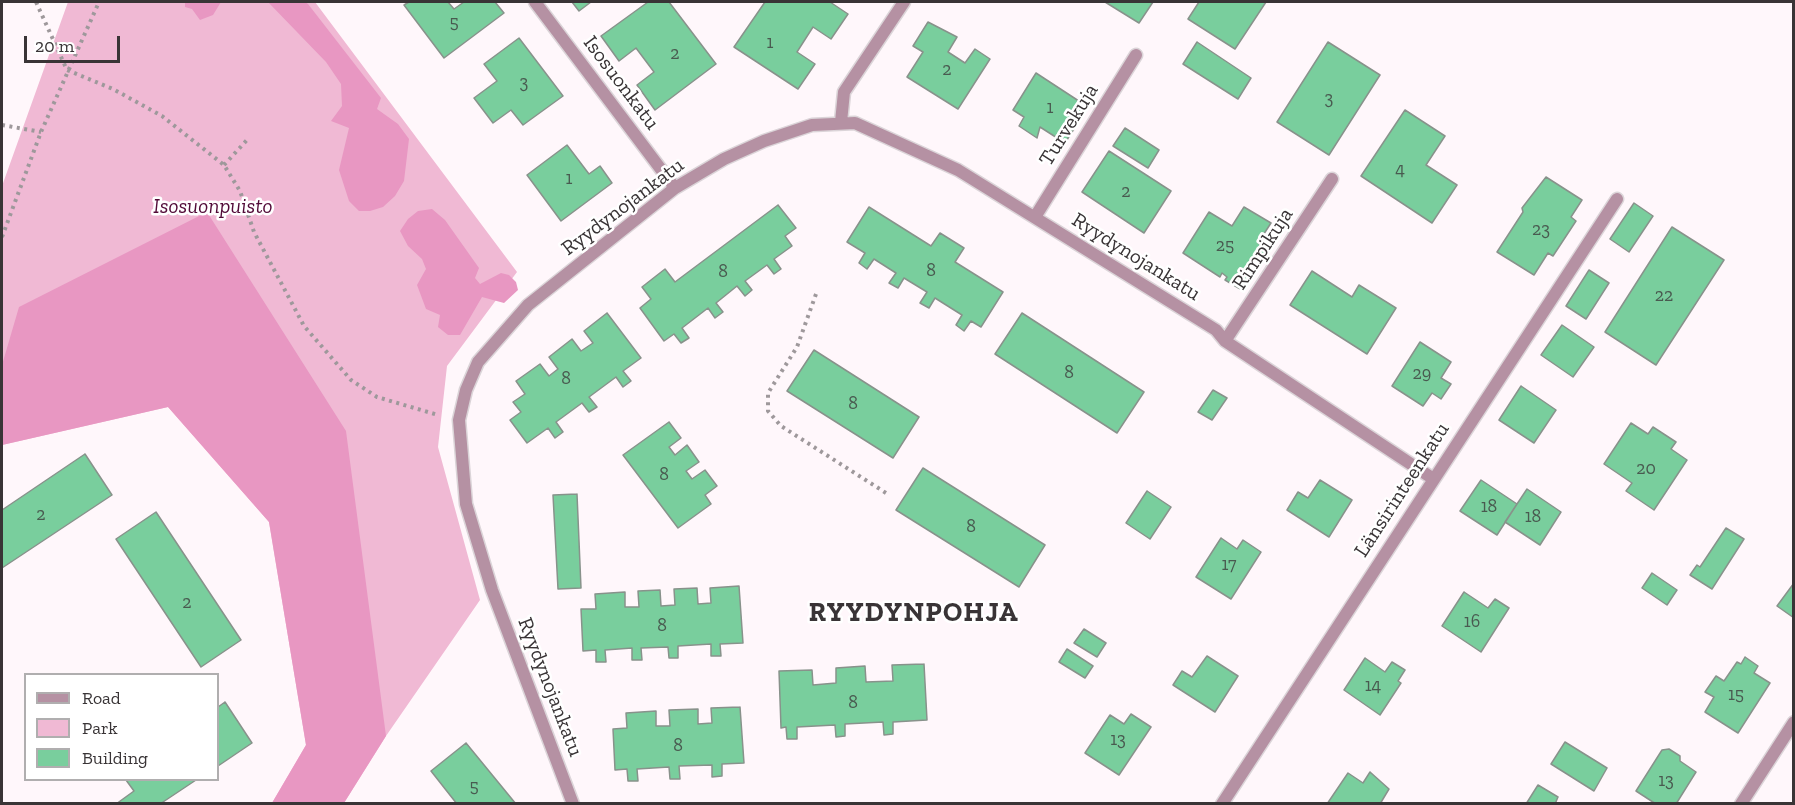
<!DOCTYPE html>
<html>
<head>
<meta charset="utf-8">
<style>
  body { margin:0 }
  #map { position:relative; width:1795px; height:805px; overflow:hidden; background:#fff7fb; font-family:"Zilla Slab",serif }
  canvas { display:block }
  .frame { position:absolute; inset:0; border:3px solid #393436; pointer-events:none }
  .legend { position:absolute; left:24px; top:673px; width:195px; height:108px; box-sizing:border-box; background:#fff; border:2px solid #b0aeaf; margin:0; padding:8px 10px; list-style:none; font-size:18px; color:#393436 }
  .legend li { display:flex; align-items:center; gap:12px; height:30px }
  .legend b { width:30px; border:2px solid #b0aeaf }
  .scale { position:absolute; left:24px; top:36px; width:96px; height:27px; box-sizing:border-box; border:3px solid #393436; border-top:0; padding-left:8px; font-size:18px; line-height:21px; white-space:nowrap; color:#393436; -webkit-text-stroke:4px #fff; paint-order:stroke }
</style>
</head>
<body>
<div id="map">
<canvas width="1795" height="805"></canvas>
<div class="frame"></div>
<ul class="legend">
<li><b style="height:8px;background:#b591a3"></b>Road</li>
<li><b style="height:16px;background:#f0b9d4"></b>Park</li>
<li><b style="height:16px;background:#79ce9d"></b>Building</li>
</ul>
<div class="scale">20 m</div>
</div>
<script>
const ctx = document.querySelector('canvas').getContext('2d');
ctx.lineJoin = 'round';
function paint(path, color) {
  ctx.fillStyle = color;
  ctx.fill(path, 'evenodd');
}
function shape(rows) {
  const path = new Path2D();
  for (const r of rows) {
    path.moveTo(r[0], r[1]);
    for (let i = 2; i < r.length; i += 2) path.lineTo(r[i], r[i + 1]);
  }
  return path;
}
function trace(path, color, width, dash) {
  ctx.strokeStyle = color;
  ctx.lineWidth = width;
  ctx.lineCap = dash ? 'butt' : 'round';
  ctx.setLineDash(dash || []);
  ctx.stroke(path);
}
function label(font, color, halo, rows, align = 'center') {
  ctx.font = font + ' "Zilla Slab",serif';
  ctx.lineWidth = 5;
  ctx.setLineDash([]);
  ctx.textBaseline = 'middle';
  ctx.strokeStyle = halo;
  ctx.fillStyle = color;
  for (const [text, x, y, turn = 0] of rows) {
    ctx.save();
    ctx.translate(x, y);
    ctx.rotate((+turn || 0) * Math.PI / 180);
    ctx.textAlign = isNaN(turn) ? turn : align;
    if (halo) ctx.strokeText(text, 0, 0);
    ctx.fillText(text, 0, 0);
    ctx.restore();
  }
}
const green = shape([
  [68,2,315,2,517,272,447,366,438,447,480,600,386,736,344,803,272,803,306,745,269,522,168,407,2,445,2,186]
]);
const forest = shape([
  [185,2,221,2,213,15,200,20,192,9,185,7],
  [268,2,305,2,308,4,381,98,377,109,398,124,409,139,404,181,395,196,383,207,370,211,359,211,349,201,339,170,349,128,331,121,342,106,341,84,326,62],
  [432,209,445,220,479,268,475,278,480,284,501,273,509,275,516,282,518,290,504,303,482,297,460,335,448,335,438,327,440,315,426,309,417,285,426,269,422,259,408,246,400,231,408,219,418,211],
  [207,212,346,431,386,736,344,803,272,803,306,745,269,522,168,407,2,445,2,365,19,307]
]);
const building = shape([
  [409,2,448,2,454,9,464,2,495,2,504,13,444,58,404,5,409,2],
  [572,2,591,2,579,11,572,2],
  [648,2,669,2,716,64,655,110,637,85,654,72,636,48,619,61,601,36,648,2],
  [765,2,830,2,848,14,831,39,813,27,797,52,815,64,798,89,734,47,765,2],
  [1105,2,1153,2,1139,23,1105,2],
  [1199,2,1266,2,1235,49,1188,19,1199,2],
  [928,22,957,37,948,52,965,63,975,49,990,59,958,109,907,77,923,52,913,46,928,22],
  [519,38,563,96,523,125,511,110,493,123,474,98,497,81,484,64,519,38],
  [1197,42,1251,78,1238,99,1183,64,1197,42],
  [1328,42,1380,75,1329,155,1277,122,1328,42],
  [1036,73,1088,107,1065,143,1040,127,1037,138,1019,126,1024,117,1013,110,1036,73],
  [1405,110,1445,136,1426,165,1457,185,1432,223,1361,176,1405,110],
  [1125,128,1159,150,1148,168,1113,146,1125,128],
  [567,145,589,174,600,166,612,183,561,221,527,175,567,145],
  [1109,151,1171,191,1144,233,1082,192,1109,151],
  [1546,177,1582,200,1571,217,1576,221,1553,256,1548,253,1534,275,1497,252,1523,212,1522,208,1546,177],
  [1634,203,1653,216,1629,252,1610,239,1634,203],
  [778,205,796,228,785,236,792,246,774,259,781,269,774,274,767,265,745,281,752,290,745,296,737,286,716,303,723,312,715,318,708,308,682,328,689,338,681,343,674,334,664,341,640,308,651,299,642,287,665,269,675,282,778,205],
  [869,207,931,246,940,233,964,248,955,262,1003,292,981,327,971,321,964,331,956,325,962,315,935,298,929,308,920,303,927,292,904,278,898,288,889,283,896,273,874,259,867,269,859,263,865,253,847,242,869,207],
  [1244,207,1271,223,1258,243,1268,250,1242,290,1225,280,1227,277,1222,273,1220,277,1183,253,1209,212,1232,226,1244,207],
  [1672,227,1724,260,1656,365,1605,332,1672,227],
  [1589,270,1609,283,1586,319,1566,306,1589,270],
  [1312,271,1352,297,1359,285,1396,308,1367,354,1290,305,1312,271],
  [607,313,641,358,623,371,631,381,623,387,616,377,589,397,597,407,589,412,582,403,556,422,563,432,555,438,548,428,527,443,510,420,521,412,513,402,525,394,516,381,540,364,549,376,558,369,549,357,572,339,581,351,593,343,584,331,607,313],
  [1022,313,1144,392,1117,433,995,354,1022,313],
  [1562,325,1594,347,1573,377,1541,355,1562,325],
  [1420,342,1451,362,1441,378,1451,384,1441,399,1432,393,1423,406,1392,386,1420,342],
  [814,350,919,417,893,458,787,391,814,350],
  [1521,386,1556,410,1534,443,1499,420,1521,386],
  [1213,390,1227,398,1212,420,1198,412,1213,390],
  [669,422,681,438,669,447,675,455,687,445,699,462,686,471,692,479,705,470,717,486,705,495,711,504,678,528,623,455,669,422],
  [1631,423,1648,434,1653,427,1676,442,1671,449,1687,460,1654,510,1626,491,1632,483,1604,464,1631,423],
  [85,454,112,495,2,568,2,510,85,454],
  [923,468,1045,545,1019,587,896,510,923,468],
  [1320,480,1352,500,1329,537,1287,510,1298,492,1308,498,1320,480],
  [1481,480,1517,504,1497,535,1460,511,1481,480],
  [1527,489,1561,512,1540,545,1505,522,1527,489],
  [1147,491,1171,507,1150,539,1126,523,1147,491],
  [577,494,581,588,558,589,553,495,577,494],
  [156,512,241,640,201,667,116,539,156,512],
  [1726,528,1744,539,1712,589,1690,575,1697,565,1700,567,1726,528],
  [1221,538,1237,549,1243,540,1261,552,1231,599,1196,577,1221,538],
  [1652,573,1677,590,1667,605,1642,588,1652,573],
  [1794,583,1794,618,1777,606,1794,583],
  [739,586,743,643,720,644,721,656,711,656,711,644,678,646,678,658,669,658,668,647,641,648,642,660,632,660,632,648,605,650,606,662,596,662,596,650,583,651,581,609,596,609,595,594,625,592,625,607,639,607,638,591,660,590,661,606,675,605,674,589,697,588,698,604,711,603,710,588,739,586],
  [1464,592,1488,608,1495,599,1509,608,1481,652,1442,626,1464,592],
  [1084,629,1106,643,1097,657,1074,643,1084,629],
  [1067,649,1093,666,1085,678,1059,662,1067,649],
  [1207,656,1238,676,1215,712,1173,685,1182,671,1192,677,1207,656],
  [1745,657,1758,666,1754,673,1770,683,1738,733,1705,712,1714,697,1705,692,1716,676,1724,681,1737,662,1741,664,1745,657],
  [1365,658,1385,672,1392,662,1405,670,1398,681,1401,683,1380,715,1344,690,1365,658],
  [924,664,927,720,893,722,893,734,884,735,883,722,845,724,845,736,836,737,835,725,797,727,797,739,787,739,786,727,781,728,779,671,812,670,813,685,836,683,836,668,865,666,866,682,893,681,892,665,924,664],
  [225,702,252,743,218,766,218,707,225,702],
  [740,707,744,763,722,764,722,776,712,777,712,765,679,766,680,779,670,779,669,767,637,769,638,781,628,781,627,769,615,770,613,729,627,728,626,713,656,711,656,726,670,726,669,710,698,709,698,724,712,723,711,708,740,707],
  [1131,714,1151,727,1119,775,1085,753,1110,715,1124,724,1131,714],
  [1565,742,1607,768,1594,791,1551,764,1565,742],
  [466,743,516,804,457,804,431,771,466,743],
  [1669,749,1680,756,1680,761,1696,772,1676,804,1656,804,1636,791,1662,750,1669,749],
  [1370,772,1389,789,1380,804,1327,804,1348,773,1363,783,1370,772],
  [126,780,196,780,160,804,116,804,134,791,126,780],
  [1538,785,1558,797,1555,804,1526,804,1538,785]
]);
const path = shape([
  [36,2,67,70,113,89,162,116,224,165,240,191,254,232,304,326,351,380,377,397,438,415],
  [2,125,41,132],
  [224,165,247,140],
  [2,237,41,132,99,2],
  [816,294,797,347,768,393,768,411,781,426,886,493]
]);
const minor = shape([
  [535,2,675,188],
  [841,122,844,92,904,2],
  [1035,217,1136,55],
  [1225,341,1332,179],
  [573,804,492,590,466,504,459,420,466,390,478,362,528,305,675,188,724,159,764,141,812,125,855,123,958,170,1216,330,1225,341,1432,478],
  [1222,804,1617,199],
  [1741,804,1794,722]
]);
const numberNames = [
  ["5",454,23],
  ["1",770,43],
  ["2",675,54],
  ["2",947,70],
  ["3",524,83],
  ["3",1329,99],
  ["1",1050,108],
  ["4",1400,170],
  ["1",569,179],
  ["2",1126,192],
  ["23",1541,230],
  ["25",1225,246],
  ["8",931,271],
  ["8",723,272],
  ["22",1664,296],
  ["8",1069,373],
  ["29",1422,374],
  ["8",566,379],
  ["8",853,404],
  ["20",1646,469],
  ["8",664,475],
  ["18",1489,507],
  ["2",41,515],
  ["18",1533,517],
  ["8",971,527],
  ["17",1229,565],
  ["2",187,603],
  ["16",1472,622],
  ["8",662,626],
  ["14",1373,686],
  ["15",1736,695],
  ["8",853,703],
  ["13",1118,740],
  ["8",678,746],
  ["13",1666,781],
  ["5",474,787]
];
const streetNames = [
  ["Isosuonkatu",621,83,53],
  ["Turvekuja",1069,125,-58],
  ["Ryydynojankatu",623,207,-37],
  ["Rimpikuja",1263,249,-57],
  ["Ryydynojankatu",1136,257,32],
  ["Länsirinteenkatu",1402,490,-57],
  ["Ryydynojankatu",550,687,69]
];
const parkNames = [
  ["Isosuonpuisto",213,207]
];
const districtNames = [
  ["RYYDYNPOHJA",914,613]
];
paint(green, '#f0b9d4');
paint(forest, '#e897c2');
paint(building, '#79ce9d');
trace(building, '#88928b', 1.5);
trace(minor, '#dbd4d8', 15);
trace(path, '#9e989b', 4, [3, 4.5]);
trace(minor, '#b591a3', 12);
label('18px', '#495a50', null, numberNames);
label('21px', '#393436', '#fff', streetNames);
label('italic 21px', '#520a38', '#fff', parkNames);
ctx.letterSpacing = '1.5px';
label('bold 27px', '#393436', '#fff', districtNames);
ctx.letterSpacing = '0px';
</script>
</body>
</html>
